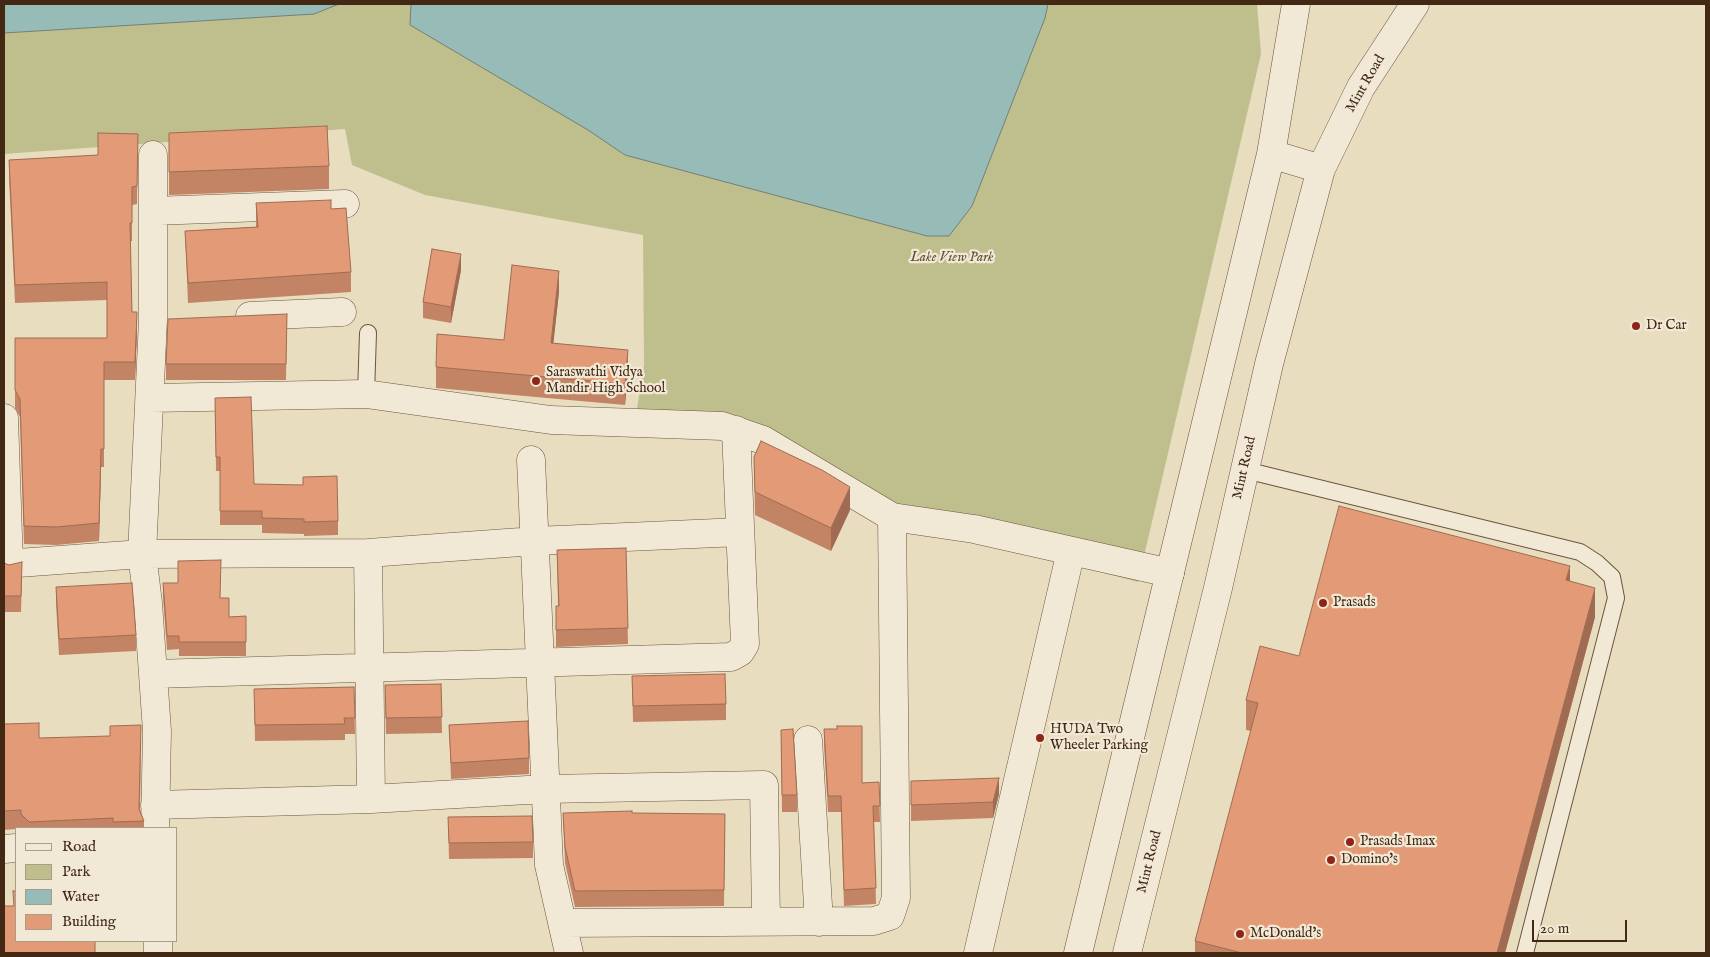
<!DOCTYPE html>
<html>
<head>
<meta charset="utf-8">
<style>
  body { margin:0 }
  #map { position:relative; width:1710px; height:957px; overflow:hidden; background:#e9ddc0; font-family:"IM FELL English",serif }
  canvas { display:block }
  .frame { position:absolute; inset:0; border:5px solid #432814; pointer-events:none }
  .legend { position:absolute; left:15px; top:827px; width:162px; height:115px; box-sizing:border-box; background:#f1e9d6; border:1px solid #ab9c88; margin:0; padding:6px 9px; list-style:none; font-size:15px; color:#432814 }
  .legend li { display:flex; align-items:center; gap:10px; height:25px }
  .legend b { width:25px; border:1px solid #ab9c88 }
  .scale { position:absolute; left:1532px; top:920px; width:95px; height:22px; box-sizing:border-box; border:2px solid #432814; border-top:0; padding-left:6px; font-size:15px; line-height:18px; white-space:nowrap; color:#432814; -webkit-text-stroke:4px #f1e9d6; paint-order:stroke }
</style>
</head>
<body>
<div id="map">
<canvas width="1710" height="957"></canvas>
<div class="frame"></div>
<ul class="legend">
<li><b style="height:6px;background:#f1e9d6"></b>Road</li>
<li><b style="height:14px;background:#bebf8d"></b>Park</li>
<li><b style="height:14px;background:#97bbb6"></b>Water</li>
<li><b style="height:14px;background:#e39a76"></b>Building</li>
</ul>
<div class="scale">20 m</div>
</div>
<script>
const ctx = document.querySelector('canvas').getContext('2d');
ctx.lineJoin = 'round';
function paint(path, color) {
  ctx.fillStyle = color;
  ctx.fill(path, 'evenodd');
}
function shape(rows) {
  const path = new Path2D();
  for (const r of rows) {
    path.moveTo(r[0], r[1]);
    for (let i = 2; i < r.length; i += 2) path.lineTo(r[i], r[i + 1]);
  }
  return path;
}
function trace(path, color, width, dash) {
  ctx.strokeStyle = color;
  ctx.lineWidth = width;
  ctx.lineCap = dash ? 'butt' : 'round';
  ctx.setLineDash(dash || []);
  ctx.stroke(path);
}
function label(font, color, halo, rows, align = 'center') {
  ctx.font = font + ' "IM FELL English",serif';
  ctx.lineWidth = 4.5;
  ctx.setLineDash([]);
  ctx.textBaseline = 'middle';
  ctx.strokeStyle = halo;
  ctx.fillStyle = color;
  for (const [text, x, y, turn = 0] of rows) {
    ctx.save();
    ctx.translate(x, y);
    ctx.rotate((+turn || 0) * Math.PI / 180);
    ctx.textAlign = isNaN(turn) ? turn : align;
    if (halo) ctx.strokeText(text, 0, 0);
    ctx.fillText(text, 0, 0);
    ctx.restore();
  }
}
const green = shape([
  [4,4,1257,4,1261,54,1138,582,892,517,744,435,634,427,644,365,643,235,425,195,352,165,345,129,4,154]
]);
const water = shape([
  [4,4,339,4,314,14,4,33,4,4],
  [411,4,1048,4,1045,18,972,206,949,236,927,236,625,155,588,130,410,25,411,4]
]);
const service = shape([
  [366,394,368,333],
  [1245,470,1580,552,1597,563,1612,577,1616,598,1525,953]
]);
const minor = shape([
  [153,155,153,320,142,554,148,603,157,731,155,828],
  [153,211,345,204],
  [250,316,342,312],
  [150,398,366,394,551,420,722,426,763,440,892,517,974,529,1170,573],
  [4,418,9,565],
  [531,460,549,865,569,953],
  [368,553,371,799],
  [4,564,142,554,368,553,535,541,740,532],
  [154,674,731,657,740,652,745,644,736,430],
  [808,740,819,922],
  [155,805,371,799,545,789,764,785,766,921],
  [4,849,16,848],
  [564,923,874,921,890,916,896,898,892,517],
  [158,941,158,953],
  [978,953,1071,551]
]);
const tertiary = shape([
  [1271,154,1321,169],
  [1078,953,1271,154,1296,4],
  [1127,953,1218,588,1269,364,1321,169,1361,87,1415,4]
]);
const wall = shape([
  [169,133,329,166,329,189,169,195],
  [138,134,137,204,132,205,132,241,130,241,132,312,137,330,135,380,104,380,104,467,101,467,99,541,56,545,24,544,20,417,15,408,15,338,107,338,107,300,15,303,9,178,9,160,98,155],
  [256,203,331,209,351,272,351,292,188,303,185,231,256,227],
  [461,270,451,323,423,318,423,302],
  [559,292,553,344,628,371,625,405,436,388,436,367,504,340],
  [287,314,286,380,166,380,166,364],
  [215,398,254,484,338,521,338,535,304,536,304,534,262,533,262,525,220,525,220,471,216,471],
  [754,457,850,510,831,551,755,515],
  [626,548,628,644,556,647,556,606,558,606,557,550],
  [4,563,22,578,21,612,4,612],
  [1570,581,1595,617,1505,953,1195,953,1195,941,1251,731,1246,730,1246,700,1299,656],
  [163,583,220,598,229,617,246,616,246,656,179,656,179,649,167,650,163,597],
  [56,587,136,635,136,651,59,655,56,603],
  [632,676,726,704,726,720,633,722],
  [441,684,442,733,386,734,385,685],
  [354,687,355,734,345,734,345,740,255,741,254,689],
  [4,724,39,738,141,744,140,810,144,821,144,828,16,828,16,829,4,830],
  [449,725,529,758,529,774,451,779],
  [824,729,862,783,879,782,880,822,874,822,876,904,844,906,841,812,828,812,824,745],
  [781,730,797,795,797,812,782,812],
  [911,781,999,794,993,818,911,821],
  [563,813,725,814,724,906,575,907,565,863],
  [448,817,533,842,533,858,449,859]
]);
const shadedWall = shape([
  [461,254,461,270,451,323,451,307],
  [559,271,559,292,551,365,551,343],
  [137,312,137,330,135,380,135,362],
  [628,350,628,371,625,405,625,384],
  [101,449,101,467,99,541,99,523],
  [850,487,850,510,831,551,831,528],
  [1570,566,1570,596,1566,580],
  [1595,588,1595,617,1505,953,1497,953],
  [999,778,999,794,993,818,993,802]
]);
const building = shape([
  [327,126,329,166,169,172,169,133,327,126],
  [98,133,138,134,137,186,132,187,132,223,130,223,132,312,137,312,135,362,104,362,104,449,101,449,99,523,56,527,24,526,20,399,15,390,15,338,107,338,107,282,15,285,9,160,98,155,98,133],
  [331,200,331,209,346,208,351,272,188,283,185,231,258,227,256,203,331,200],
  [432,249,461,254,451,307,423,302,432,249],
  [512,265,559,271,551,343,628,350,625,384,436,367,437,334,504,340,512,265],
  [287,314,286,364,166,364,168,319,287,314],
  [251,397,254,484,303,485,303,477,337,476,338,521,304,522,304,519,262,518,262,511,220,511,220,457,216,457,215,398,251,397],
  [761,441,822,470,850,487,831,528,755,492,754,457,761,441],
  [1339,506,1570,566,1566,580,1595,588,1497,953,1242,953,1195,941,1258,703,1246,700,1260,646,1299,656,1339,506],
  [626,548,628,628,556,630,556,606,559,606,557,550,626,548],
  [221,560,220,598,229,598,229,617,246,616,246,642,179,642,179,636,167,636,163,583,178,583,178,561,221,560],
  [22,562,21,596,4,596,4,563,9,565,22,562],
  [132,583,136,635,59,639,56,587,132,583],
  [725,674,726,704,633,706,632,676,725,674],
  [441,684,442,717,386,718,385,685,441,684],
  [354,687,355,718,344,718,345,724,255,725,254,689,354,687],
  [528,721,529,758,451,763,449,725,528,721],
  [39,723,39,738,110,736,110,726,141,725,139,809,144,821,113,822,113,818,29,822,21,814,21,810,4,811,4,724,39,723],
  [837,726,862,726,862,783,879,782,880,806,873,806,876,888,844,890,841,796,828,796,824,729,837,729,837,726],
  [793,729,797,795,782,795,781,730,793,729],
  [999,778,993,802,911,805,911,781,999,778],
  [632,811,632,813,725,814,724,890,575,891,565,847,563,813,632,811],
  [532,816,533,842,449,843,448,817,532,816],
  [13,891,16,891,16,941,95,941,95,953,4,953,4,906,14,906,13,891]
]);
const markers = [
  [1636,326,5,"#8f2418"],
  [536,381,5,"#8f2418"],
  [1323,603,5,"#8f2418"],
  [1040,738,5,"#8f2418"],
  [1350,842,5,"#8f2418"],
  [1331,860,5,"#8f2418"],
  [1240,934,5,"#8f2418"]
];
const streetNames = [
  ["Mint Road",1366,84,-60],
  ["Mint Road",1245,468,-77],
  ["Mint Road",1150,862,-76]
];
const parkNames = [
  ["Lake View Park",952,258]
];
const poiNames = [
  ["Dr Car",1646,326],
  ["Saraswathi Vidya",546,373],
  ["Mandir High School",546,389],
  ["Prasads",1333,603],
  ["HUDA Two",1050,730],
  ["Wheeler Parking",1050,746],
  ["Prasads Imax",1360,842],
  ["Domino's",1341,860],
  ["McDonald's",1250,934]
];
paint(green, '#bebf8d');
paint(water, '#97bbb6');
trace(water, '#758075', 1);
trace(service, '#6c553f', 18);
trace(minor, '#6c553f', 29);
trace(tertiary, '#6c553f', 29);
trace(service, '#f1e9d6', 16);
trace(minor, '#f1e9d6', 28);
trace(tertiary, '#f1e9d6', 28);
paint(wall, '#c38465');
paint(shadedWall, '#9f6c53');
paint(building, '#e39a76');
trace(building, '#9f6c53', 1);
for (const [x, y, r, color] of markers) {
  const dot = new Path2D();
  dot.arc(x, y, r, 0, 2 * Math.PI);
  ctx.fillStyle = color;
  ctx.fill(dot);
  trace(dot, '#f1e9d6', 2);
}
label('14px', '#432814', '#f1e9d6', streetNames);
label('italic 14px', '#624e32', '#f1e9d6', parkNames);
label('14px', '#432814', '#f1e9d6', poiNames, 'left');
</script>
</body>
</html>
